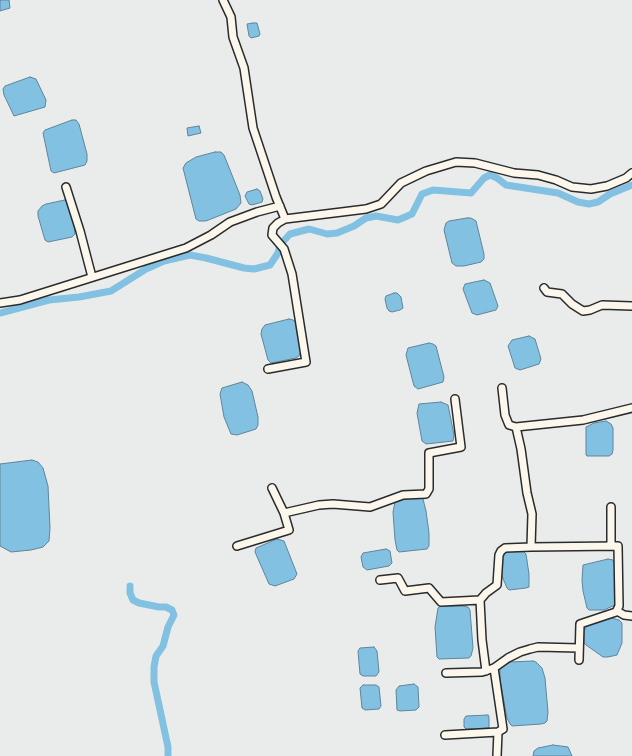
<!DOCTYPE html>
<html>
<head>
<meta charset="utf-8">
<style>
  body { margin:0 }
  canvas { display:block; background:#eaecec }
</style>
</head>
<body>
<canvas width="632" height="756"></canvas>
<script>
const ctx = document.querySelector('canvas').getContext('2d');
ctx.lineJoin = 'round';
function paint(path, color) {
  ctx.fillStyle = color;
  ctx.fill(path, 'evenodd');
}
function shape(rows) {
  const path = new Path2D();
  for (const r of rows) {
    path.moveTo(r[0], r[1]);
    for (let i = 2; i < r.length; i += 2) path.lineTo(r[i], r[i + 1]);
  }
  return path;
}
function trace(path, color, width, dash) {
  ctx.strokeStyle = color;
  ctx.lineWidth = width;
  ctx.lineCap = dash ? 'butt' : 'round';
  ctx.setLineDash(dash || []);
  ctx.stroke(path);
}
const water = shape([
  [0,0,9,0,10,8,0,11,0,0],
  [253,23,257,23,260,34,259,36,251,38,249,36,247,24,253,23],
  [30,77,36,79,46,100,45,107,14,116,4,95,3,89,5,86,30,77],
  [72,120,76,120,79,124,87,154,87,161,85,165,54,173,51,171,43,133,45,130,72,120],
  [199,126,201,133,188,136,187,128,199,126],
  [215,152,221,152,224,155,240,195,241,203,236,209,206,221,199,221,196,219,183,168,186,163,196,157,215,152],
  [257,189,260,191,263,199,262,202,252,205,249,204,245,196,247,192,257,189],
  [65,200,69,205,74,222,75,234,72,237,48,242,45,240,38,216,38,211,42,206,46,204,65,200],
  [467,218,471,218,476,221,484,254,484,259,481,262,464,266,456,266,452,263,444,230,446,223,449,221,467,218],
  [484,280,490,283,498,306,496,310,477,315,472,313,463,289,465,284,484,280],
  [394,293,397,293,401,297,403,308,400,310,392,312,389,311,387,308,385,299,386,296,394,293],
  [289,319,293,320,296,322,300,344,301,352,299,356,296,358,271,363,268,360,261,334,262,329,265,325,289,319],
  [529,336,535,339,541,359,539,364,520,370,515,368,508,346,512,340,529,336],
  [429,343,433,344,436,346,444,377,443,382,418,389,414,386,406,355,408,348,429,343],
  [242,382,248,385,252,391,258,417,258,425,256,429,237,435,231,434,224,417,220,394,222,388,242,382],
  [441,402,448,405,454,435,453,441,426,444,422,441,417,413,419,404,441,402],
  [606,421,611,424,613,428,613,450,612,454,609,456,587,456,586,455,586,427,594,423,606,421],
  [32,460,38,462,43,468,48,486,50,528,49,541,43,547,31,550,11,552,0,546,0,464,32,460],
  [421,498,423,499,426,511,429,533,429,546,427,549,399,552,397,550,395,540,393,512,395,502,404,499,421,498],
  [277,539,284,541,297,574,294,579,275,586,269,584,255,552,256,548,277,539],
  [386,549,390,551,392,563,389,566,367,570,363,567,361,557,363,553,386,549],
  [506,551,523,551,526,554,529,574,529,587,526,588,509,590,507,588,502,576,501,556,506,551],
  [608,559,613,560,615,567,616,601,615,605,604,610,589,610,587,608,583,591,582,580,583,565,608,559],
  [441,606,462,606,468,607,470,610,473,648,471,656,469,658,439,659,437,657,435,627,438,608,441,606],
  [612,618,619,620,622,623,622,643,617,655,608,657,603,657,586,645,584,643,584,631,587,626,612,618],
  [374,647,377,651,379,672,376,676,363,676,360,674,358,651,360,648,374,647],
  [533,661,536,662,542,668,545,678,548,712,547,721,545,723,541,724,512,726,510,724,507,718,500,680,500,668,503,665,510,662,533,661],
  [414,684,418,687,419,707,416,710,400,711,397,710,396,690,399,686,414,684],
  [363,685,376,685,379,687,381,706,379,709,365,710,362,708,360,688,363,685],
  [488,715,489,717,489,728,466,729,464,727,464,719,466,716,488,715],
  [553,745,568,747,572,756,533,756,534,751,538,748,553,745]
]);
const canal = shape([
  [0,313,49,300,79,297,111,291,146,269,164,261,190,255,206,258,244,268,254,269,270,265,278,253,280,245,290,234,309,229,327,234,337,233,354,226,366,218,376,216,398,220,412,214,422,194,433,190,471,193,484,178,490,175,497,178,506,185,558,193,578,202,589,204,598,202,610,194,632,185],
  [130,586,130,593,133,600,139,603,159,607,166,607,172,610,174,615,168,627,163,646,156,656,154,667,154,682,168,747,168,756]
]);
const minor = shape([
  [223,0,231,17,233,37,244,68,253,128,276,197,285,219],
  [66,187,80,231,92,277],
  [544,288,547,292,562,294,572,304,583,311,590,310,602,305,632,306],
  [0,303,20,300,186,248,211,235,230,222,257,212,280,206],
  [268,369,306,362,292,274,284,249,272,235,273,228,278,223,285,219,366,209,381,204,401,183,426,171,456,162,475,163,514,173,538,175,556,180,572,187,591,189,607,186,626,178,632,173],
  [502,388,505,415,509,425,516,427,521,449,527,493,532,514,531,547],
  [516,427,583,420,632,408],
  [272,488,284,513,319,505,333,504,370,507,403,495,426,494,429,489,429,453,461,447,455,399],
  [611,507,611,546],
  [237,546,289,530,284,513],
  [380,580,398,578,405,591,429,588,441,602,480,600],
  [617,611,624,615,632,616],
  [486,671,482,640,480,600,486,593,497,585,499,555,501,551,505,548,531,547,618,546,619,606,616,612,580,624,579,660],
  [446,673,482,672,494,668,508,658,520,652,530,649,538,647,579,648],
  [445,735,498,732,503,729,494,668],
  [497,756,498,732]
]);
paint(water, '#82c1e2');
trace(water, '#5f8599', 1);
trace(canal, '#82c1e2', 7);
trace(minor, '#2b2b2b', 10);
trace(minor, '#fbf7ec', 7);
</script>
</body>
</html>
